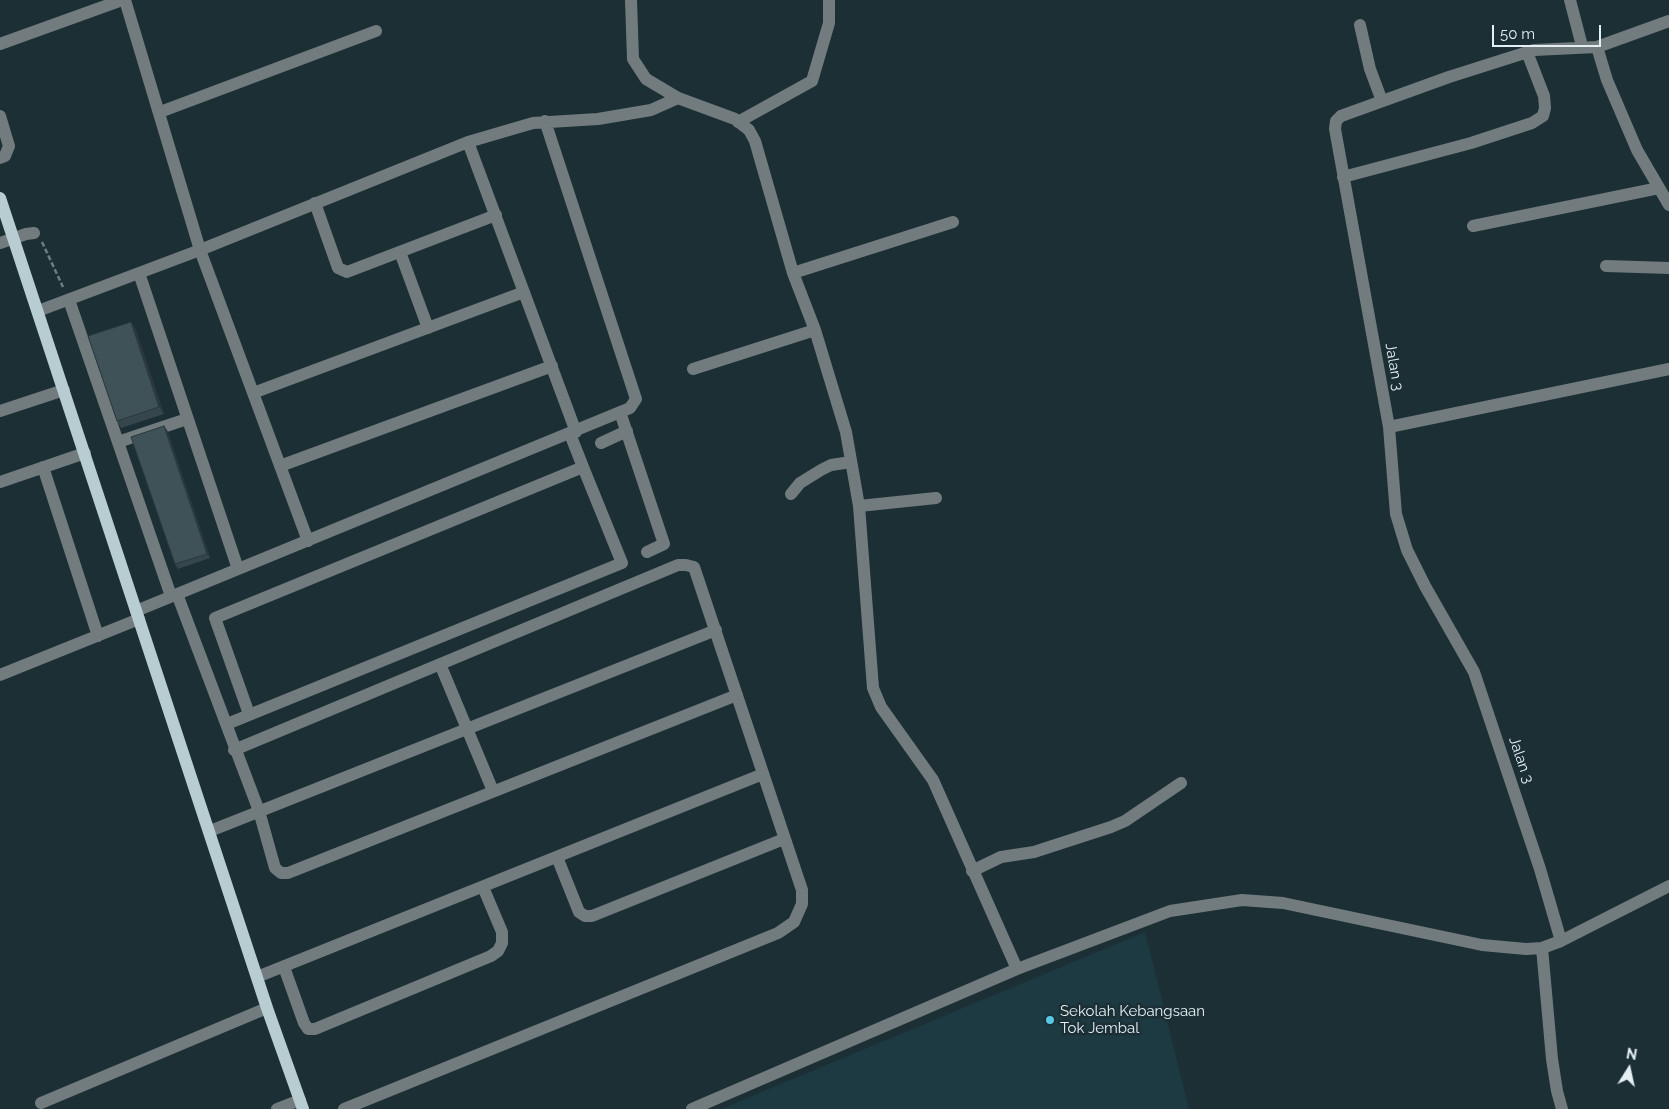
<!DOCTYPE html>
<html>
<head>
<meta charset="utf-8">
<style>
  body { margin:0 }
  #map { position:relative; width:1669px; height:1109px; overflow:hidden; background:#1c2f35; font-family:Raleway,sans-serif }
  canvas { display:block }
  .north { position:absolute; left:1604px; top:1044px; width:50px; height:50px; -webkit-text-stroke:4px #1c2f35; paint-order:stroke; rotate:10deg; font-size:14px; font-weight:700; line-height:20px; text-align:center; color:#e3eff3 }
  .north::after { content:''; display:block; margin:auto; width:18px; height:22px; background:#e3eff3; clip-path:polygon(50% 0,100% 100%,50% 72%,0 100%) }
  .scale { position:absolute; left:1492px; top:25px; width:109px; height:22px; box-sizing:border-box; border:2px solid #e3eff3; border-top:0; padding-left:6px; font-size:15px; line-height:18px; white-space:nowrap; color:#e3eff3; -webkit-text-stroke:4px #1c2f35; paint-order:stroke }
</style>
</head>
<body>
<div id="map">
<canvas width="1669" height="1109"></canvas>
<div class="north">N</div>
<div class="scale">50 m</div>
</div>
<script>
const ctx = document.querySelector('canvas').getContext('2d');
ctx.lineJoin = 'round';
function paint(path, color) {
  ctx.fillStyle = color;
  ctx.fill(path, 'evenodd');
}
function shape(rows) {
  const path = new Path2D();
  for (const r of rows) {
    path.moveTo(r[0], r[1]);
    for (let i = 2; i < r.length; i += 2) path.lineTo(r[i], r[i + 1]);
  }
  return path;
}
function trace(path, color, width, dash) {
  ctx.strokeStyle = color;
  ctx.lineWidth = width;
  ctx.lineCap = dash ? 'butt' : 'round';
  ctx.setLineDash(dash || []);
  ctx.stroke(path);
}
function label(font, color, halo, rows, align = 'center') {
  ctx.font = font + ' Raleway,sans-serif';
  ctx.lineWidth = 5;
  ctx.setLineDash([]);
  ctx.textBaseline = 'middle';
  ctx.strokeStyle = halo;
  ctx.fillStyle = color;
  for (const [text, x, y, turn = 0] of rows) {
    ctx.save();
    ctx.translate(x, y);
    ctx.rotate((+turn || 0) * Math.PI / 180);
    ctx.textAlign = isNaN(turn) ? turn : align;
    if (halo) ctx.strokeText(text, 0, 0);
    ctx.fillText(text, 0, 0);
    ctx.restore();
  }
}
const built = shape([
  [1145,932,1189,1109,721,1109]
]);
const path = shape([
  [42,242,63,287]
]);
const minor = shape([
  [125,0,200,250,308,541],
  [631,0,633,59,646,79,678,98,735,119,749,130,755,141,793,273,815,330,846,432,859,506,873,688,881,707,933,780,1017,969],
  [1570,0,1582,46],
  [1360,25,1370,69,1382,101],
  [0,44,122,0],
  [1597,47,1607,80,1637,150,1669,205],
  [160,112,376,31],
  [0,116,9,146,5,156,0,158],
  [738,122,812,81,829,23,829,0],
  [468,142,576,432],
  [1343,177,1471,143,1532,123,1543,116,1545,108,1544,96,1527,52],
  [315,203,338,268,347,272,496,215],
  [1473,226,1659,188],
  [0,243,26,234,34,233],
  [400,252,428,328],
  [1606,266,1669,268],
  [139,273,238,569],
  [793,273,953,222],
  [69,300,171,596],
  [38,311,200,250,468,142,533,123,598,119,651,110,678,98],
  [693,369,815,330],
  [253,393,524,292],
  [0,411,64,390],
  [620,412,664,544,647,552],
  [1389,427,1669,369],
  [570,434,583,467],
  [118,442,187,419],
  [601,443,627,431],
  [280,466,552,366],
  [43,467,98,636],
  [0,482,85,453],
  [791,494,800,483,821,470,831,465,851,462],
  [859,506,936,498],
  [177,594,259,811,275,868,281,873,288,873,737,695],
  [136,611,630,408,636,399,545,121],
  [440,664,493,791],
  [0,675,139,619],
  [227,724,622,563,583,467,215,618,249,714],
  [234,750,678,565,686,565,694,567,802,890,802,904,794,922,778,933,344,1109],
  [210,831,716,630],
  [557,857,579,912,585,916,592,916,784,839],
  [972,871,1001,857,1034,852,1111,827,1125,821,1181,783],
  [1561,941,1540,869,1474,672,1425,586,1407,550,1396,514,1389,427,1335,129,1336,121,1341,116,1449,77,1534,50,1597,47,1669,21],
  [1542,948,1552,1059,1557,1091,1562,1109],
  [284,967,304,1023,308,1029,315,1029,491,956,498,951,502,943,502,932,483,887],
  [257,977,763,774],
  [41,1103,267,1008],
  [277,1109,300,1100],
  [692,1109,1017,969,1170,911,1242,900,1283,903,1482,945,1526,949,1542,948,1561,941,1669,886]
]);
const major = shape([
  [0,198,267,1008,303,1109]
]);
const wall = shape([
  [135,328,164,414,121,428,117,421],
  [167,430,210,558,178,569,175,564]
]);
const shadedWall = shape([
  [131,322,135,328,164,414,159,407],
  [164,426,167,430,210,558,207,554]
]);
const building = shape([
  [131,322,159,407,117,421,88,336,131,322],
  [164,426,207,554,175,564,131,437,164,426]
]);
const markers = [
  [1050,1020,5,"#58c8e4"]
];
const streetNames = [
  ["Jalan 3",1394,367,80],
  ["Jalan 3",1521,760,71]
];
const poiNames = [
  ["Sekolah Kebangsaan",1060,1011],
  ["Tok Jembal",1060,1028]
];
paint(built, '#1d3a42');
trace(path, '#6d7d82', 2.5, [5, 2.5]);
trace(minor, '#727c7f', 12);
trace(major, '#b8cdd2', 12);
paint(wall, '#35474c');
paint(shadedWall, '#2b393e');
paint(building, '#3e5258');
trace(building, '#2b393e', 1);
for (const [x, y, r, color] of markers) {
  const dot = new Path2D();
  dot.arc(x, y, r, 0, 2 * Math.PI);
  ctx.fillStyle = color;
  ctx.fill(dot);
  trace(dot, '#1c2f35', 2);
}
label('15px', '#e3eff3', '#1c2f35', streetNames);
label('15px', '#e3eff3', '#1c2f35', poiNames, 'left');
</script>
</body>
</html>
